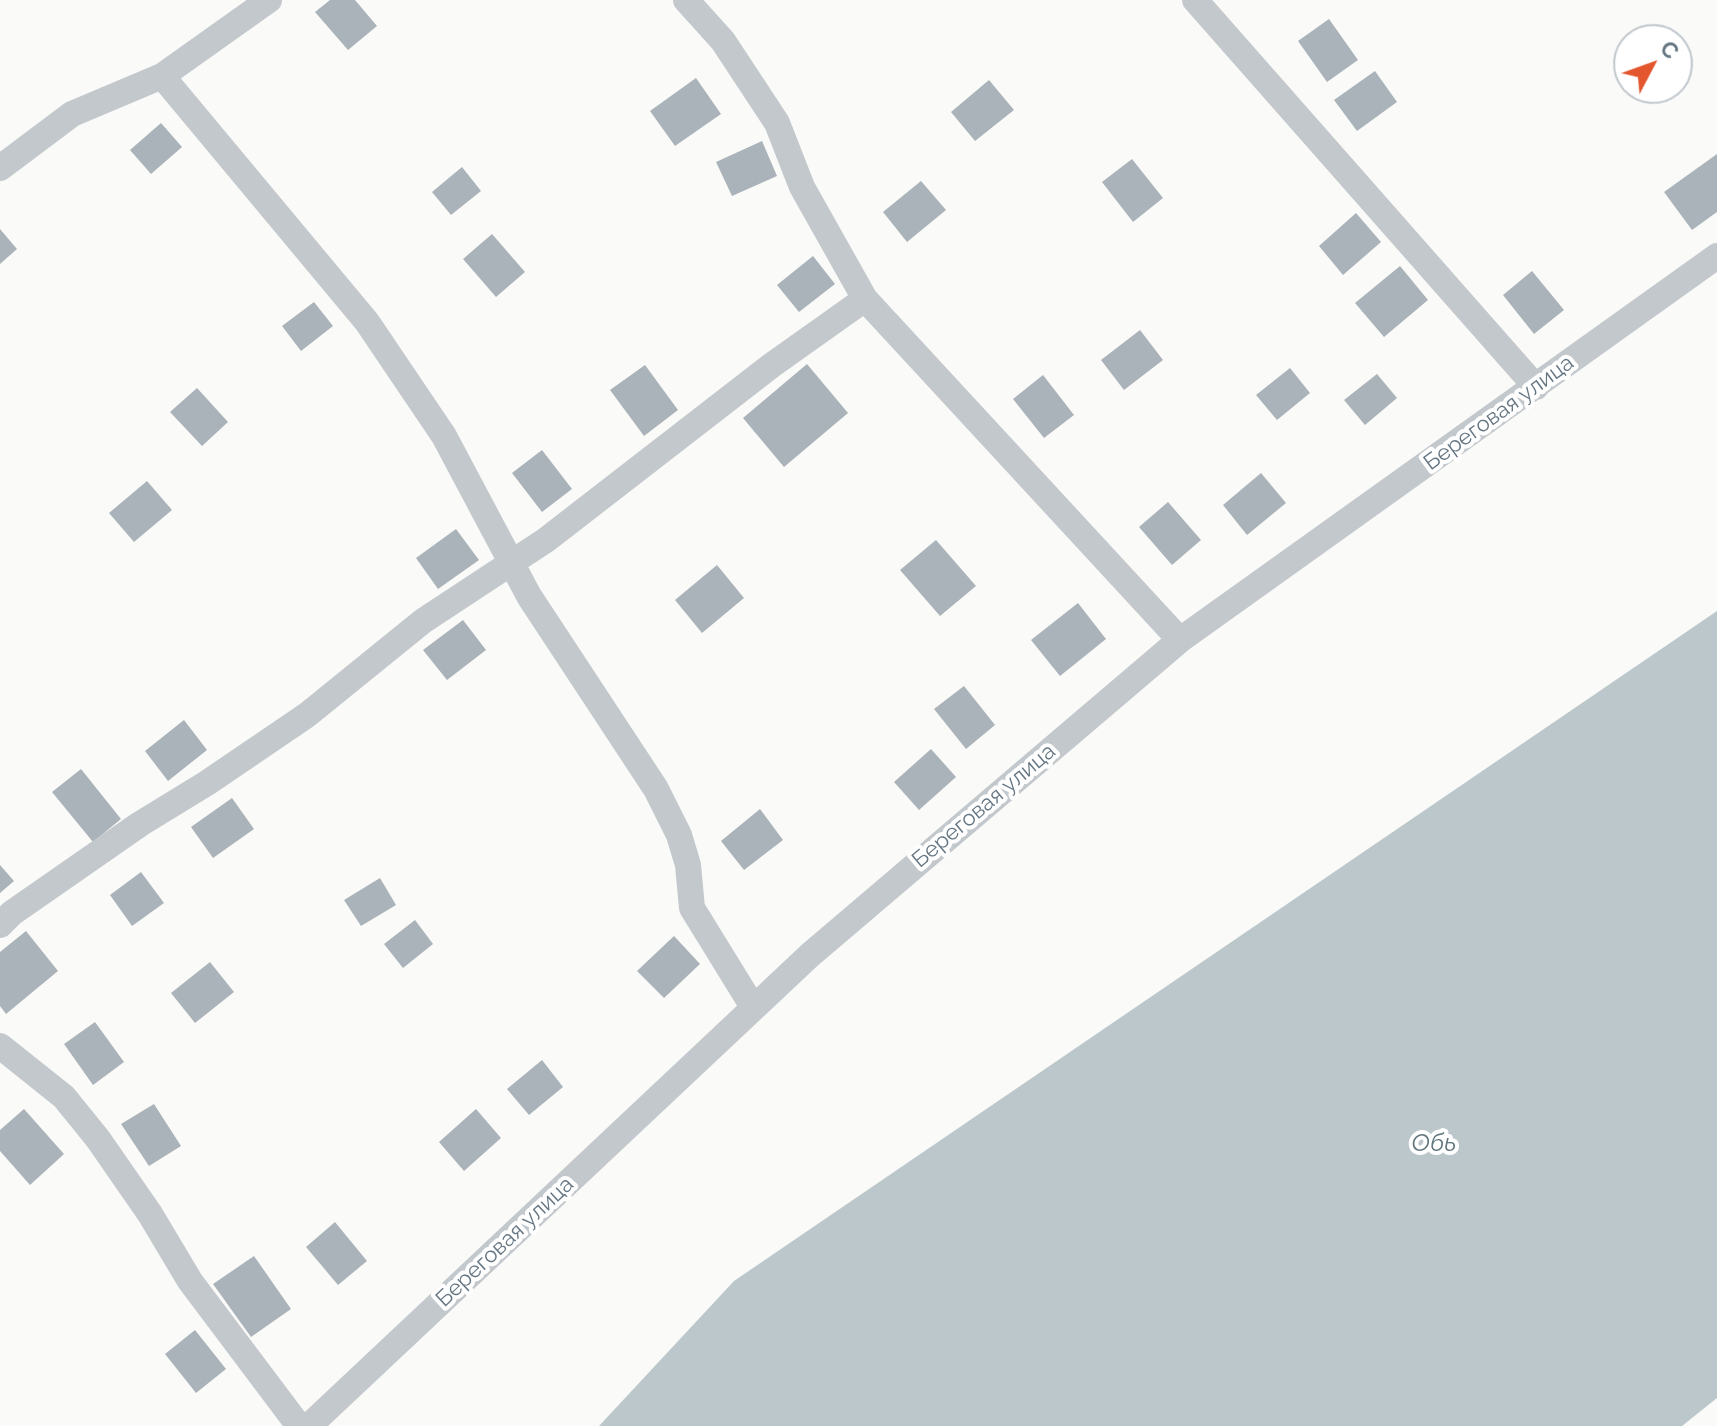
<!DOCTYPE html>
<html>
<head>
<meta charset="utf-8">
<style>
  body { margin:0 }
  #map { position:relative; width:1717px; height:1426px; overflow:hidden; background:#fafaf8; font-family:Raleway,sans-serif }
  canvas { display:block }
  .north { position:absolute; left:1613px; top:24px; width:80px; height:80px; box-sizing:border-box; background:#fff; border:2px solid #c1c8cd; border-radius:50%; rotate:49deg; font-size:22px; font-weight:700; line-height:32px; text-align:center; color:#657683 }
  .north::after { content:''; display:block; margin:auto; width:28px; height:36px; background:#e4572e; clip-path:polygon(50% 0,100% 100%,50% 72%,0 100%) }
</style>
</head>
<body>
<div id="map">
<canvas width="1717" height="1426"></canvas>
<div class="north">С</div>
</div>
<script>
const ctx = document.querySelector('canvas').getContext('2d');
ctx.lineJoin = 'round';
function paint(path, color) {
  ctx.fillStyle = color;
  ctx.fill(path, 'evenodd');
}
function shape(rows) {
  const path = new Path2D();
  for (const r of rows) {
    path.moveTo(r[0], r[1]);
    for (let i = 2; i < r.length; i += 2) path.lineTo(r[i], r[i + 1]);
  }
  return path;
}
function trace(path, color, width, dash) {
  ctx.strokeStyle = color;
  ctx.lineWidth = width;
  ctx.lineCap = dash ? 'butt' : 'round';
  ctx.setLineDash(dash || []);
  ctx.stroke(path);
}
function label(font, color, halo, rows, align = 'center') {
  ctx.font = font + ' Raleway,sans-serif';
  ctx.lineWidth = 8;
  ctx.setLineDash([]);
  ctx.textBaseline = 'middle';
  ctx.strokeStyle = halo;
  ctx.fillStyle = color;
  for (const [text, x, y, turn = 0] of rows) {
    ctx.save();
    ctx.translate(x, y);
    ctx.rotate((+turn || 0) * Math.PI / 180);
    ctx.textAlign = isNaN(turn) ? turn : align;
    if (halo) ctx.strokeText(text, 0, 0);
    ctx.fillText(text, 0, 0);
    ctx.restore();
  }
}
const water = shape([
  [1717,611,1717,1398,1682,1426,599,1426,734,1281]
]);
const building = shape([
  [330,0,355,0,377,26,348,50,315,12],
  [1329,19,1358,60,1327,82,1298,41],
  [1375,71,1397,102,1357,131,1334,100],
  [696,78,721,114,675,146,650,111],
  [989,80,1014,110,975,141,951,112],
  [161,123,182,147,151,174,130,150],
  [762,141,777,176,732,196,716,162],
  [1717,154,1717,212,1692,230,1664,192],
  [1132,159,1163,198,1133,222,1102,182],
  [462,167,481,191,451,215,432,192],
  [921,181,946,210,907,242,883,212],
  [1356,213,1381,242,1343,275,1319,246],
  [0,229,17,249,0,264],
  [492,234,525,272,496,297,463,259],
  [813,256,835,284,799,312,777,285],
  [1400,266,1428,300,1384,337,1355,303],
  [1532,271,1564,310,1534,334,1503,295],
  [314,302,333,326,301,351,282,326],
  [1140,330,1163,360,1124,390,1101,360],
  [807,364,848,413,784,467,743,418],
  [645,365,678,410,644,436,610,390],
  [1290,368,1310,393,1277,420,1256,395],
  [1377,374,1397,398,1365,425,1344,400],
  [1043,375,1074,415,1044,438,1013,399],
  [197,388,228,422,202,446,170,412],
  [542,450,572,489,542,512,512,473],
  [1261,473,1286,503,1247,535,1223,505],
  [147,481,172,510,134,542,109,513],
  [1168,502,1201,540,1172,565,1139,527],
  [456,529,479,560,438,589,416,558],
  [936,540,976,586,940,616,900,570],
  [717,565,744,598,702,633,675,600],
  [1078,603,1106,639,1060,676,1031,640],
  [463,620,486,650,447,680,423,650],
  [964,686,995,725,966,749,934,709],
  [184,720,207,750,168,781,145,751],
  [931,749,956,777,919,810,894,782],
  [81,769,121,819,93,842,52,792],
  [232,798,254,829,213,858,191,827],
  [760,809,783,840,744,870,721,841],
  [0,865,14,881,0,893],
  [141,872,164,903,132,926,110,895],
  [380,878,396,905,361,926,344,900],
  [415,920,433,944,403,968,384,944],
  [26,931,58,971,6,1014,0,1006,0,952],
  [674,936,700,964,664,998,637,971],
  [210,962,234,992,195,1023,171,993],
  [95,1022,124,1062,93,1085,64,1044],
  [542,1060,563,1087,529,1115,507,1089],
  [154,1104,181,1146,149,1166,121,1124],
  [24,1109,64,1154,30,1185,0,1151,0,1130],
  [476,1109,501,1138,464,1171,439,1142],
  [335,1222,367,1261,338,1285,306,1247],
  [254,1256,291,1309,251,1337,213,1284],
  [195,1330,226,1369,196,1393,165,1354]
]);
const minor = shape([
  [686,0,723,41,777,123,802,187,865,299,1180,640],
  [1195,0,1536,387],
  [162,76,367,322,444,436,529,596,656,789,679,835,688,865,692,908,753,1007],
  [0,168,72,114,162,76,269,0],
  [0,925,12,913,140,824,207,783,307,715,423,621,546,540,772,365,865,299],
  [0,1046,64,1097,98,1139,150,1214,190,1281,299,1426],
  [309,1426,810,955,1180,640,1717,256]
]);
const streetNames = [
  ["Береговая улица",1499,413,-36],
  ["Береговая улица",984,806,-40],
  ["Береговая улица",505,1242,-43]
];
const waterNames = [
  ["Обь",1434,1144]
];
paint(water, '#bbc7cb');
paint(building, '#aab3b9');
trace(minor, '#c3c8cc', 26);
label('22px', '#657683', '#fff', streetNames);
label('italic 24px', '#60757c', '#fff', waterNames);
</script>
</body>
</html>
